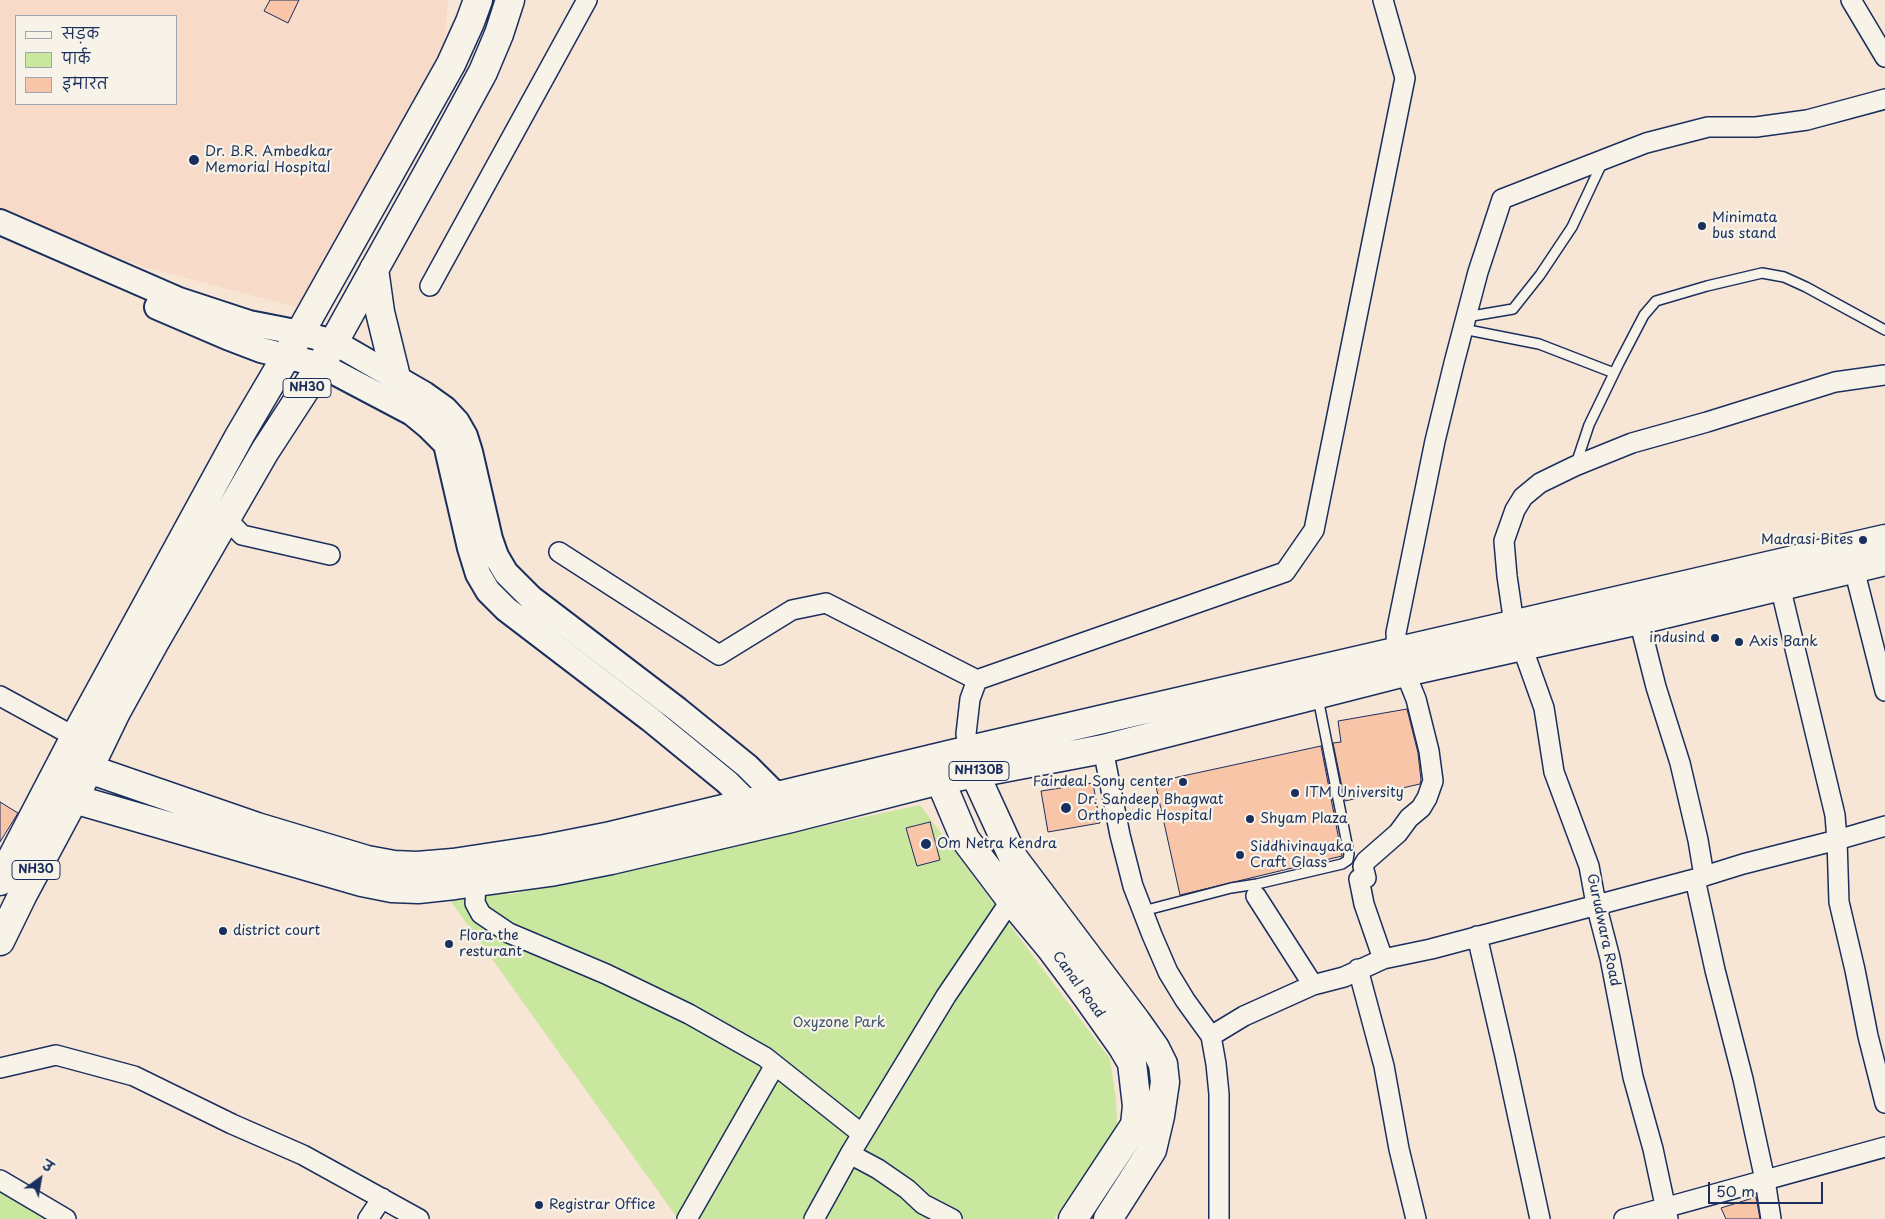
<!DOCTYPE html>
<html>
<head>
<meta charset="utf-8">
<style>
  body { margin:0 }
  #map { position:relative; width:1885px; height:1219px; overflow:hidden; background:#f7e5d5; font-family:"Playpen Sans","Playpen Sans Deva",sans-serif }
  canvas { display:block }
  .legend { position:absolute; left:15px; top:15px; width:162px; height:90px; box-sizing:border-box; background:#f7f3e8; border:1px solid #9fa5b1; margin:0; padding:6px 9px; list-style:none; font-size:15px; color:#1b2f5e }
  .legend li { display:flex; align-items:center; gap:10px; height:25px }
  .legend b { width:25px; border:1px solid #9fa5b1 }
  .north { position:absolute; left:15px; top:1154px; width:50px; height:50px; -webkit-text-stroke:4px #f7f3e8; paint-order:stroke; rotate:32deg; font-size:14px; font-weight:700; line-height:20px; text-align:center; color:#1b2f5e }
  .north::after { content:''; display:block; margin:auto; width:18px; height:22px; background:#1b2f5e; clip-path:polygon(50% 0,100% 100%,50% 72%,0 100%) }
  .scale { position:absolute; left:1708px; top:1182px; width:115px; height:22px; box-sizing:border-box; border:2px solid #1b2f5e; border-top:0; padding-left:6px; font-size:15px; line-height:18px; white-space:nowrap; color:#1b2f5e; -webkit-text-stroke:4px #f7f3e8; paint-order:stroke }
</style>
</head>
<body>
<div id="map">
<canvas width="1885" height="1219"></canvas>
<ul class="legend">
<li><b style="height:6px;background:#f7f3e8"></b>सड़क</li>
<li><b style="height:14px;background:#c9e79e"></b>पार्क</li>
<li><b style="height:14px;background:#f8c5a8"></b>इमारत</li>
</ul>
<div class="north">उ</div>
<div class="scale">50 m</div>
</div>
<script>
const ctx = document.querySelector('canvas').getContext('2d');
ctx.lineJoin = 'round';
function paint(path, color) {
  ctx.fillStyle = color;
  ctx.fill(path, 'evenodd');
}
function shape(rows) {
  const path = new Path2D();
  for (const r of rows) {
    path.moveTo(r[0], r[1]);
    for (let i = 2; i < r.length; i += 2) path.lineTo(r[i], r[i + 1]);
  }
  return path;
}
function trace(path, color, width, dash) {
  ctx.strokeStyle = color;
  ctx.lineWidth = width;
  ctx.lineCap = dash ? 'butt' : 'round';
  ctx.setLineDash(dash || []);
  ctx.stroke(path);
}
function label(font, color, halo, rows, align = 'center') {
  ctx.font = font + ' "Playpen Sans",sans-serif';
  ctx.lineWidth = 4.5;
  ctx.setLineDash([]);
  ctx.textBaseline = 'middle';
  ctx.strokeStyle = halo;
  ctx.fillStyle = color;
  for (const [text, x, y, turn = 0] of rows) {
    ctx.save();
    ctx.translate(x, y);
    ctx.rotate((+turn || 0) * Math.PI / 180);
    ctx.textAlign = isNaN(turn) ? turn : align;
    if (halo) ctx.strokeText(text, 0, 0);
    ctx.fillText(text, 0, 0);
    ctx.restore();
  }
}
const built = shape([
  [0,0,448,0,443,59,304,309,148,268,12,221,0,215],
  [16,16,176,16,176,104,16,104]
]);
const green = shape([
  [920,805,1110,1059,1116,1099,1117,1127,1054,1219,678,1219,447,896,512,894],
  [0,1189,50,1219,0,1219]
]);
const building = shape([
  [270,0,299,0,288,23,264,11,270,0],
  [1407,709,1418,753,1421,780,1420,784,1345,801,1333,743,1341,742,1338,721,1407,709],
  [1321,746,1342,856,1180,895,1155,782,1321,746],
  [1093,783,1100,823,1048,832,1041,791,1093,783],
  [0,802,18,813,0,842,0,802],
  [930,822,940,860,917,866,906,828,930,822],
  [1756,1197,1760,1219,1726,1219,1721,1208,1756,1197]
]);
const service = shape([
  [1466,317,1513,309,1540,275,1572,227,1603,161],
  [1463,329,1539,344,1614,373],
  [1576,464,1589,425,1619,363,1644,315,1656,301,1707,286,1762,273,1784,277,1806,287,1885,330],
  [1143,911,1231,888,1257,884,1342,864,1348,860,1349,854,1318,698]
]);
const minor = shape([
  [1851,0,1885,57],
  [430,286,587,0],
  [226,518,242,535,330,555],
  [559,552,719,655,792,610,826,603,977,680,1285,572,1314,530,1405,78,1383,0],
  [1851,557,1885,691],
  [1780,586,1835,815,1837,840,1839,902,1855,970,1868,1036,1885,1103],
  [1639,620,1656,687,1680,763,1698,840,1704,876],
  [0,696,75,737],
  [1103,749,1120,835,1133,886,1152,935,1168,972,1185,1000,1211,1036,1216,1064,1219,1094,1219,1219],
  [969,750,966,734,970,699,977,680],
  [473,872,476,883,475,903,481,914,509,933,606,974,689,1014,765,1057,862,1134],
  [1695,879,1715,970,1743,1079,1765,1180,1771,1219],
  [1256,896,1313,985],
  [1477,936,1505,1057,1540,1219],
  [1383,959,1364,904,1359,879,1366,878,1363,866,1366,861,1398,833,1409,818,1421,808,1427,798,1433,781,1429,751,1416,699,1397,652,1396,633,1435,441,1454,363,1478,272,1502,199,1646,143,1708,127,1756,127,1807,120,1885,99],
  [1358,969,1384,1066,1399,1149,1416,1219],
  [1211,1036,1244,1016,1313,985,1344,977,1383,959,1431,949,1695,879,1743,864,1837,840,1885,826],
  [0,1068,56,1055,134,1076,232,1124,303,1155,419,1219],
  [850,1154,878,1169,907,1189,923,1204,952,1219],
  [0,1180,66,1219],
  [368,1219,382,1198],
  [687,1219,775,1065],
  [814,1219,850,1154,946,996,1011,900],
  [1624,1219,1885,1147],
  [1668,1219,1653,1149,1633,1077,1610,958,1596,904,1589,866,1554,772,1544,708,1514,624,1507,576,1504,541,1515,510,1523,497,1540,483,1575,466,1632,443,1707,422,1835,382,1885,375]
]);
const tertiary = shape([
  [0,222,179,300,249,323,300,333,334,342,424,394,445,409,457,422,465,436,470,452,490,539,496,556,506,573,531,598,678,710,747,766,777,796,786,809],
  [157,307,227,337,261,350,321,365,412,413,429,427,446,444,470,548,478,574,488,591,506,609,650,719,727,782,749,804,757,817]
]);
const primary = shape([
  [374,269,380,312,396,377],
  [969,751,974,772,1014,859,1136,1021,1155,1048,1163,1064,1165,1082,1160,1116,1152,1150,1108,1219],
  [933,759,940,780,965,839,1011,900,1050,947,1088,998,1122,1046,1132,1063,1137,1106,1135,1125,1073,1219],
  [0,881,75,737,240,435,300,333,451,64,470,22,478,0],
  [0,941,22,896,74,799,116,712,154,643,265,451,321,365,445,142,483,72,499,34,510,0]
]);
const trunk = shape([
  [89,769,257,827,367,860,394,865,417,866,453,863,545,849,606,837,969,750,1885,539],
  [74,799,362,882,392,888,418,889,455,885,550,872,611,860,791,818,940,780,1103,749,1405,672,1639,620,1885,561]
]);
const markers = [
  [194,160,6,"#1b2f5e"],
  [1702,226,5,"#1b2f5e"],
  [1863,540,5,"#1b2f5e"],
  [1715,638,5,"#1b2f5e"],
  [1739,642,5,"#1b2f5e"],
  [1183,782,5,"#1b2f5e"],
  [1295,793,5,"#1b2f5e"],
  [1066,808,6,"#1b2f5e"],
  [1250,819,5,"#1b2f5e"],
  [926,844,6,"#1b2f5e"],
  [1240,855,5,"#1b2f5e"],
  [223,931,5,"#1b2f5e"],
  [449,944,5,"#1b2f5e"],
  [539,1205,5,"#1b2f5e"]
];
const shields = [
  [307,388,48],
  [979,771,60],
  [36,870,48]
];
const shieldNames = [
  ["NH30",307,388],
  ["NH130B",979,771],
  ["NH30",36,870]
];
const poiNames = [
  ["Dr. B.R. Ambedkar",205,152],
  ["Memorial Hospital",205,168],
  ["Minimata",1712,218],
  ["bus stand",1712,234],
  ["Madrasi Bites",1853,540,"right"],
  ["indusind",1705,638,"right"],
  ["Axis Bank",1749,642],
  ["Fairdeal Sony center",1173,782,"right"],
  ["ITM University",1305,793],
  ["Dr. Sandeep Bhagwat",1077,800],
  ["Orthopedic Hospital",1077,816],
  ["Shyam Plaza",1260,819],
  ["Om Netra Kendra",937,844],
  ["Siddhivinayaka",1250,847],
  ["Craft Glass",1250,863],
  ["district court",233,931],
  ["Flora the",459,936],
  ["resturant",459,952],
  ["Registrar Office",549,1205]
];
const streetNames = [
  ["Gurudwara Road",1603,930,78],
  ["Canal Road",1078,985,54]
];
const parkNames = [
  ["Oxyzone Park",839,1023]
];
paint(built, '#f7dbc8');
paint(green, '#c9e79e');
paint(building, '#f8c5a8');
trace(building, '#1b2f5e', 1);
trace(service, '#1b2f5e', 12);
trace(minor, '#1b2f5e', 22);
trace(tertiary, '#1b2f5e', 28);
trace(primary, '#1b2f5e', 31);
trace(trunk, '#1b2f5e', 31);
trace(service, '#f7f3e8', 9);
trace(minor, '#f7f3e8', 19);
trace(tertiary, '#f7f3e8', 24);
trace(primary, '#f7f3e8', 28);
trace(trunk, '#f7f3e8', 28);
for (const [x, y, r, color] of markers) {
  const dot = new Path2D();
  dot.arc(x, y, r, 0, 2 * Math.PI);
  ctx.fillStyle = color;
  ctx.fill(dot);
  trace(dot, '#f7f3e8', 2);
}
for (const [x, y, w] of shields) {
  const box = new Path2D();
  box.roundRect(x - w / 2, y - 9.5, w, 19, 4);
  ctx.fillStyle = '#f7f3e8';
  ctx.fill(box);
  trace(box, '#1b2f5e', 1);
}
label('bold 12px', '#1b2f5e', null, shieldNames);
label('14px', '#1b2f5e', '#f7f3e8', poiNames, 'left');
label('14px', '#1b2f5e', '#f7f3e8', streetNames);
label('14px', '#3e546b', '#f7f3e8', parkNames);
</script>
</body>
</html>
